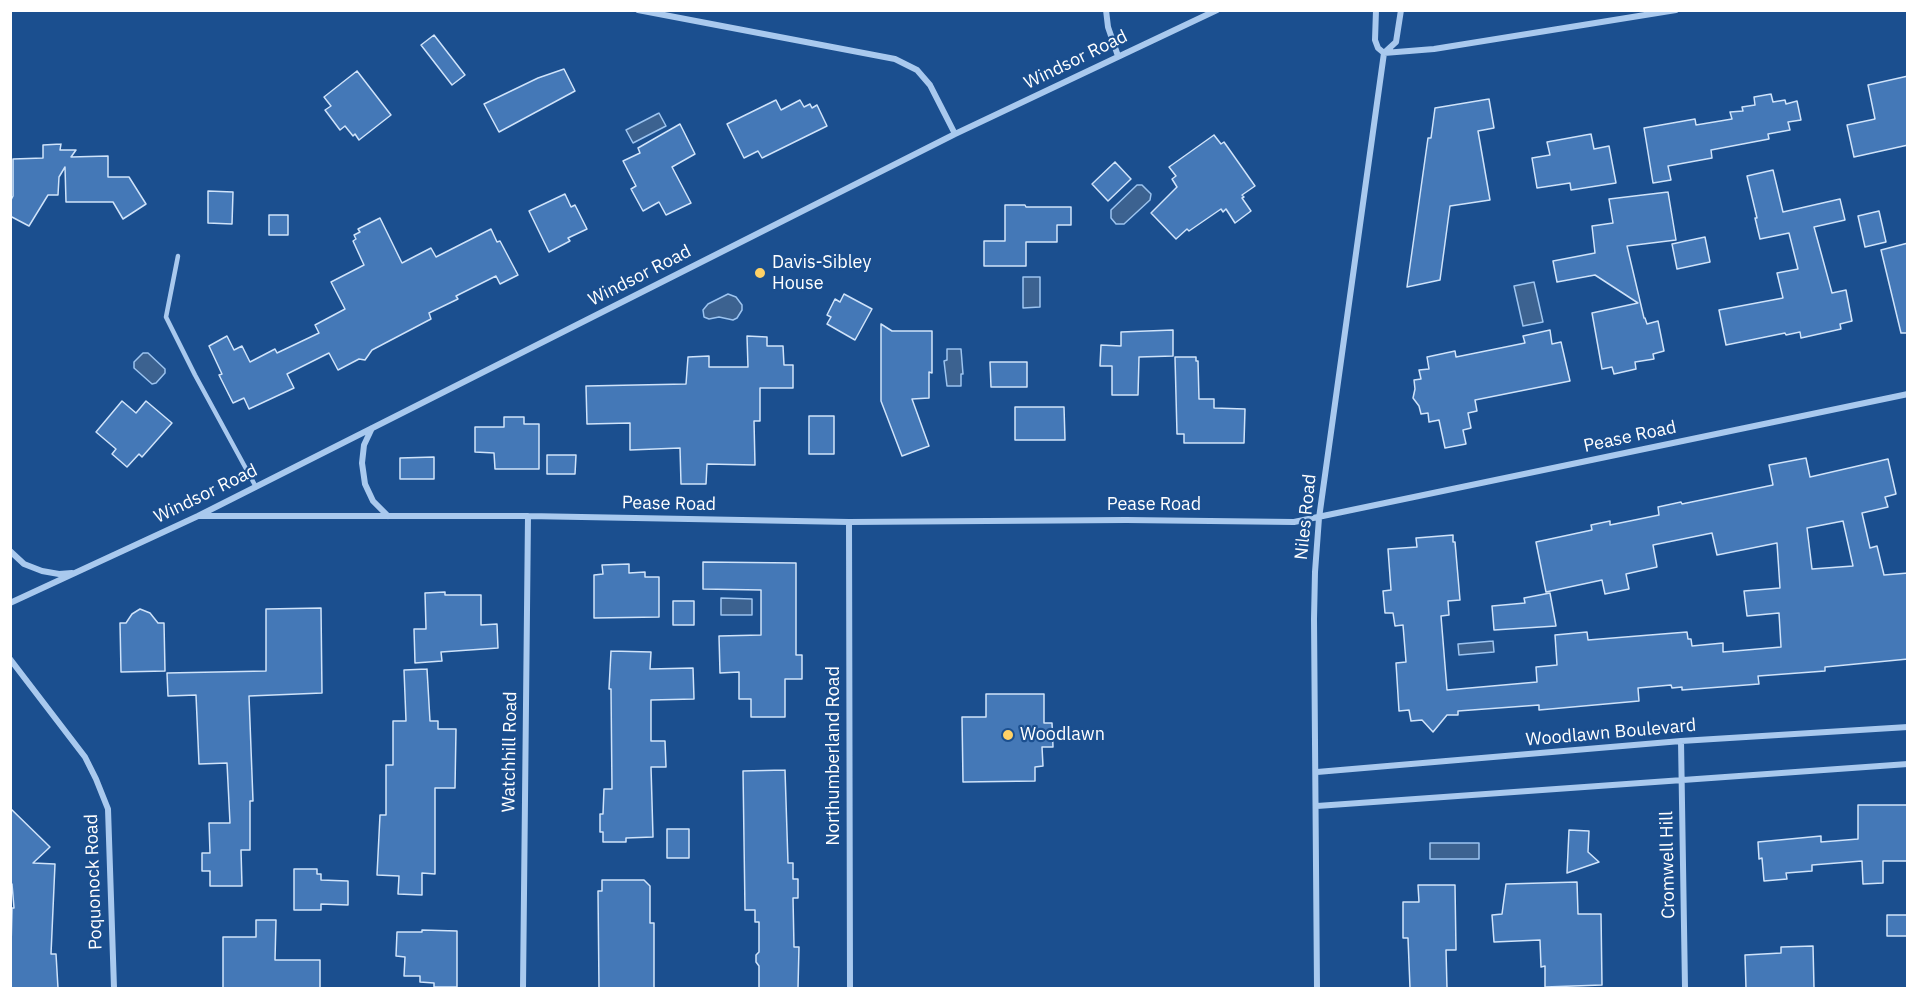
<!DOCTYPE html>
<html>
<head>
<meta charset="utf-8">
<style>
  body { margin:0 }
  #map { position:relative; width:1918px; height:999px; overflow:hidden; background:#1b4f8f; font-family:"IBM Plex Sans",sans-serif }
  canvas { display:block }
  .frame { position:absolute; inset:0; border:12px solid #fff; pointer-events:none }
</style>
</head>
<body>
<div id="map">
<canvas width="1918" height="999"></canvas>
<div class="frame"></div>
</div>
<script>
const ctx = document.querySelector('canvas').getContext('2d');
ctx.lineJoin = 'round';
function paint(path, color) {
  ctx.fillStyle = color;
  ctx.fill(path, 'evenodd');
}
function shape(rows) {
  const path = new Path2D();
  for (const r of rows) {
    path.moveTo(r[0], r[1]);
    for (let i = 2; i < r.length; i += 2) path.lineTo(r[i], r[i + 1]);
  }
  return path;
}
function trace(path, color, width, dash) {
  ctx.strokeStyle = color;
  ctx.lineWidth = width;
  ctx.lineCap = dash ? 'butt' : 'round';
  ctx.setLineDash(dash || []);
  ctx.stroke(path);
}
function label(font, color, halo, rows, align = 'center') {
  ctx.font = font + ' "IBM Plex Sans",sans-serif';
  ctx.lineWidth = 4.5;
  ctx.setLineDash([]);
  ctx.textBaseline = 'middle';
  ctx.strokeStyle = halo;
  ctx.fillStyle = color;
  for (const [text, x, y, turn = 0] of rows) {
    ctx.save();
    ctx.translate(x, y);
    ctx.rotate((+turn || 0) * Math.PI / 180);
    ctx.textAlign = isNaN(turn) ? turn : align;
    if (halo) ctx.strokeText(text, 0, 0);
    ctx.fillText(text, 0, 0);
    ctx.restore();
  }
}
const water = shape([
  [659,113,666,126,633,143,626,130,659,113],
  [1137,185,1142,185,1151,194,1150,200,1124,224,1116,224,1111,218,1111,210,1137,185],
  [1023,277,1040,277,1040,307,1023,308,1023,277],
  [1534,282,1543,322,1523,326,1514,286,1534,282],
  [728,294,736,297,742,305,742,310,737,318,733,320,719,317,709,319,704,317,703,310,708,304,728,294],
  [947,349,961,349,963,374,961,374,961,386,947,386,944,361,947,360,947,349],
  [143,353,148,353,165,369,165,373,156,383,152,384,134,368,134,362,143,353],
  [721,598,752,599,752,615,721,615,721,598],
  [1493,641,1494,652,1459,655,1458,644,1493,641],
  [1430,843,1479,843,1479,859,1430,859,1430,843]
]);
const building = shape([
  [434,35,465,75,452,85,421,45,434,35],
  [564,69,575,91,499,132,484,104,538,78,564,69],
  [357,71,391,115,359,140,355,134,353,136,345,126,340,130,325,110,331,106,324,97,357,71],
  [1908,76,1908,145,1854,157,1847,125,1875,119,1868,85,1908,76],
  [1771,94,1773,102,1785,100,1786,104,1797,101,1801,120,1788,122,1790,130,1768,134,1769,139,1711,150,1712,158,1668,166,1671,180,1653,183,1644,128,1695,119,1696,125,1732,119,1730,112,1743,111,1742,107,1755,105,1754,97,1771,94],
  [1489,99,1494,128,1478,131,1490,200,1450,206,1440,280,1407,287,1428,138,1431,138,1435,108,1489,99],
  [776,100,781,110,800,100,804,107,810,104,812,108,817,105,827,126,762,158,758,151,744,158,727,124,776,100],
  [680,124,695,154,672,167,691,203,666,215,659,202,643,211,631,189,636,186,623,161,640,153,638,148,680,124],
  [1591,134,1594,149,1609,146,1616,183,1571,190,1570,183,1537,188,1532,158,1550,155,1547,142,1591,134],
  [1214,135,1221,144,1224,142,1255,186,1242,195,1244,197,1242,198,1251,211,1235,223,1226,209,1223,212,1221,209,1189,231,1187,229,1176,239,1151,213,1177,187,1172,179,1176,176,1169,167,1214,135],
  [61,144,60,150,76,150,71,157,108,156,108,177,129,177,146,204,123,219,113,202,66,202,65,167,59,177,58,195,48,195,29,226,10,216,10,202,13,196,13,159,43,158,43,145,61,144],
  [1115,162,1131,179,1108,201,1092,184,1115,162],
  [1773,170,1783,212,1840,199,1845,220,1814,227,1832,293,1846,290,1852,321,1840,324,1841,329,1801,338,1800,332,1786,335,1785,333,1726,345,1719,310,1783,298,1777,273,1798,269,1789,233,1760,239,1755,218,1757,218,1747,176,1773,170],
  [208,191,233,192,232,224,208,223,208,191],
  [1668,192,1676,240,1627,246,1644,318,1645,318,1647,324,1658,321,1664,351,1653,354,1654,359,1635,362,1636,369,1614,374,1612,367,1602,369,1592,313,1638,303,1595,275,1557,282,1553,261,1595,253,1592,226,1613,223,1609,199,1668,192],
  [565,194,571,207,575,205,587,229,568,238,570,241,549,252,529,211,565,194],
  [1005,205,1025,205,1026,207,1071,207,1071,225,1057,225,1057,242,1026,242,1026,266,984,266,984,241,1005,241,1005,205],
  [1879,211,1886,242,1865,247,1858,216,1879,211],
  [269,215,288,215,288,235,269,235,269,215],
  [380,218,402,263,431,248,436,257,491,229,497,242,500,241,518,275,500,284,496,276,456,296,458,299,429,313,431,319,372,350,365,360,359,359,338,370,329,353,287,374,294,388,249,409,244,398,233,403,219,375,222,374,209,346,227,336,234,350,242,346,250,362,275,349,277,353,319,333,315,325,345,309,331,282,364,265,353,241,356,239,354,235,360,232,358,229,380,218],
  [1705,237,1710,262,1677,269,1672,244,1705,237],
  [1908,243,1908,333,1901,333,1881,250,1908,243],
  [844,294,872,309,855,340,827,324,831,317,827,315,835,299,840,302,844,294],
  [881,324,892,331,932,331,932,373,929,372,929,398,912,399,929,446,902,456,881,401,881,324],
  [1173,330,1173,356,1139,357,1138,395,1112,395,1112,366,1100,366,1101,345,1121,346,1121,332,1173,330],
  [1550,330,1552,344,1561,342,1570,381,1475,400,1477,411,1468,413,1471,428,1463,430,1466,444,1445,448,1439,420,1429,422,1428,413,1421,414,1419,406,1413,398,1415,389,1414,380,1421,379,1419,370,1429,369,1427,357,1455,351,1456,357,1525,343,1523,336,1550,330],
  [747,336,767,337,767,346,783,346,784,365,793,365,793,388,760,388,760,421,754,421,755,465,707,464,706,484,681,484,680,448,630,450,630,423,587,424,586,386,686,384,688,357,709,356,709,367,748,367,747,336],
  [1175,357,1196,357,1196,361,1198,361,1199,399,1214,399,1214,408,1245,409,1244,443,1184,443,1184,434,1177,434,1175,357],
  [990,362,1027,362,1027,387,991,387,990,362],
  [122,401,136,413,146,401,172,423,142,457,139,454,127,467,112,454,116,449,96,432,122,401],
  [1015,407,1064,407,1065,440,1015,440,1015,407],
  [809,416,834,416,834,454,809,454,809,416],
  [504,417,524,417,524,424,539,424,539,469,495,469,494,453,475,452,475,427,504,427,504,417],
  [547,455,576,455,575,474,547,474,547,455],
  [434,457,434,479,400,479,400,458,434,457],
  [1806,458,1810,477,1888,459,1896,494,1885,497,1888,507,1862,513,1870,548,1877,546,1884,575,1908,573,1908,659,1825,667,1825,671,1758,676,1759,684,1682,690,1682,687,1672,688,1671,685,1638,688,1639,701,1539,710,1539,705,1458,711,1458,715,1447,715,1433,732,1422,720,1411,721,1409,710,1399,711,1396,663,1406,662,1403,625,1395,626,1393,613,1385,613,1383,591,1391,590,1388,549,1417,547,1416,538,1453,535,1453,542,1455,542,1460,600,1448,601,1449,615,1441,616,1447,690,1537,682,1536,667,1557,665,1555,635,1587,632,1588,640,1687,632,1688,639,1691,639,1692,646,1723,643,1723,652,1781,647,1779,613,1747,616,1744,591,1780,588,1777,543,1717,555,1712,533,1653,545,1657,567,1626,574,1629,589,1605,594,1602,580,1546,592,1536,542,1592,530,1591,525,1610,521,1610,525,1659,515,1658,507,1681,502,1682,504,1773,485,1769,465,1806,458],
  [1843,521,1853,566,1812,569,1807,528,1843,521],
  [703,562,796,563,796,655,802,655,802,679,785,679,785,717,751,717,751,699,739,699,739,672,720,673,719,636,761,635,761,590,703,589,703,562],
  [629,564,629,573,645,572,645,577,659,577,659,617,594,618,594,575,603,574,602,565,629,564],
  [445,592,445,595,481,595,481,625,497,624,498,648,441,652,442,661,415,663,414,629,426,629,425,593,445,592],
  [1550,593,1556,626,1494,630,1492,606,1525,603,1524,598,1550,593],
  [673,601,694,601,694,625,673,625,673,601],
  [321,608,322,693,249,696,253,801,250,801,250,850,241,850,242,886,210,886,210,871,202,871,202,853,210,853,209,823,230,823,227,763,199,764,196,695,168,696,167,673,266,671,266,609,321,608],
  [140,609,150,613,158,623,164,623,165,671,121,672,120,623,126,623,132,614,140,609],
  [611,651,651,652,650,669,693,668,694,699,651,700,651,741,665,741,666,767,651,767,653,837,626,838,626,842,603,842,603,832,600,832,600,814,603,814,604,789,612,789,611,689,609,689,611,651],
  [427,669,430,721,438,721,438,729,456,729,455,788,435,788,435,874,422,873,422,895,398,894,399,876,377,875,380,815,386,815,386,765,393,765,393,721,406,721,404,670,427,669],
  [986,694,1044,694,1044,723,1052,723,1053,747,1042,747,1043,766,1035,767,1035,781,963,782,962,717,986,717,986,694],
  [785,770,788,863,793,863,793,879,798,879,798,898,793,898,794,947,799,947,798,988,759,988,759,966,756,962,756,955,759,952,759,922,755,922,755,910,745,910,743,771,785,770],
  [1858,805,1908,805,1908,861,1883,861,1883,883,1863,884,1862,861,1812,865,1812,871,1786,873,1787,879,1764,881,1762,858,1759,859,1758,842,1821,836,1821,842,1858,839,1858,805],
  [10,808,50,847,33,863,55,864,51,954,56,954,58,988,10,988,12,908,14,908,12,884,10,886,10,808],
  [667,829,689,829,689,858,667,858,667,829],
  [1569,830,1589,831,1588,852,1599,862,1567,873,1569,830],
  [294,869,317,869,317,874,321,874,321,880,348,881,348,905,321,904,321,910,294,910,294,869],
  [602,880,644,880,650,886,650,923,654,923,654,988,599,988,598,891,602,891,602,880],
  [1577,882,1578,914,1601,914,1602,985,1545,987,1545,966,1541,967,1540,940,1494,942,1492,915,1502,914,1506,884,1577,882],
  [1418,885,1455,885,1456,950,1446,950,1447,988,1410,988,1408,938,1403,938,1403,902,1419,902,1418,885],
  [1887,915,1908,915,1908,936,1887,936,1887,915],
  [256,920,276,920,275,960,320,960,320,988,223,988,223,937,256,937,256,920],
  [422,930,457,931,457,987,434,987,434,983,420,982,420,976,404,976,405,957,396,956,397,932,422,932,422,930],
  [1813,946,1814,988,1746,988,1745,955,1781,953,1781,947,1813,946]
]);
const lane = shape([
  [178,256,166,317,195,375,256,487]
]);
const street = shape([
  [638,10,895,59,917,70,930,85,955,134],
  [1106,10,1108,27,1118,56],
  [1376,10,1375,40,1378,48,1384,53],
  [1384,53,1434,49,1676,10],
  [372,428,364,445,362,463,365,484,373,501,388,516],
  [198,516,528,516,849,522,1126,520,1294,522,1908,394],
  [849,522,850,988],
  [10,551,24,564,42,571,59,574,72,573],
  [10,603,198,516,955,134,1217,10],
  [10,659,85,757,96,779,108,809,114,988],
  [1681,741,1685,988],
  [1317,772,1681,741,1908,727],
  [1317,806,1908,764],
  [523,988,528,516],
  [1317,988,1314,619,1315,572,1319,518,1384,53,1396,42,1401,10]
]);
const markers = [
  [760,273,6,"#ffd166"],
  [1008,735,6,"#ffd166"]
];
const streetNames = [
  ["Windsor Road",1076,60,-26],
  ["Windsor Road",640,276,-27],
  ["Pease Road",1630,437,-12],
  ["Windsor Road",206,494,-26],
  ["Pease Road",669,504,1],
  ["Pease Road",1154,505],
  ["Niles Road",1306,517,-84],
  ["Woodlawn Boulevard",1611,733,-5],
  ["Watchhill Road",510,752,-89],
  ["Northumberland Road",834,756,-90],
  ["Cromwell Hill",1668,865,-91],
  ["Poquonock Road",94,882,-92]
];
const poiNames = [
  ["Davis-Sibley",772,263],
  ["House",772,284],
  ["Woodlawn",1020,735]
];
paint(water, '#3c6290');
trace(water, '#9cc4f0', 1.5);
paint(building, '#4478b7');
trace(building, '#cfe3fa', 1.5);
trace(lane, '#a9c9ee', 4.5);
trace(street, '#a9c9ee', 6);
for (const [x, y, r, color] of markers) {
  const dot = new Path2D();
  dot.arc(x, y, r, 0, 2 * Math.PI);
  ctx.fillStyle = color;
  ctx.fill(dot);
  trace(dot, '#1b4f8f', 2);
}
label('18px', '#fff', '#1b4f8f', streetNames);
label('18px', '#fff', '#1b4f8f', poiNames, 'left');
</script>
</body>
</html>
